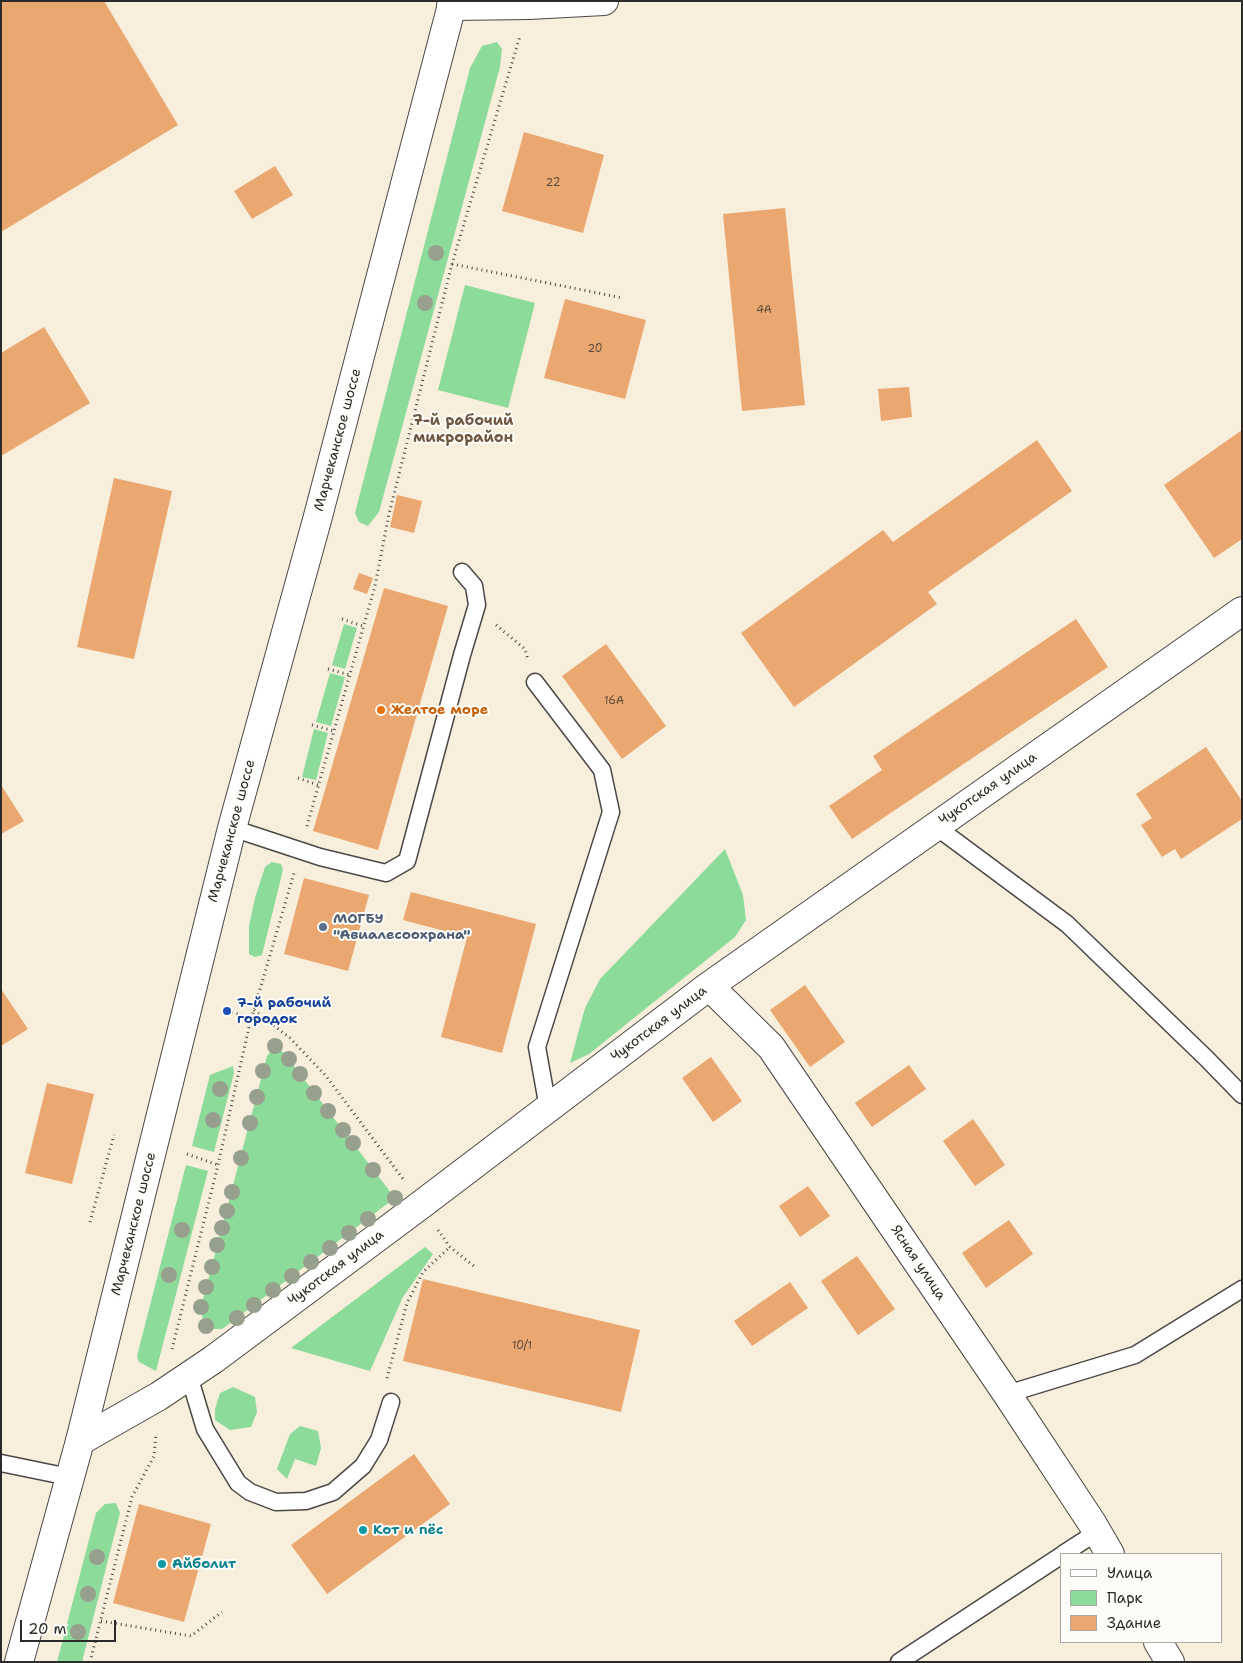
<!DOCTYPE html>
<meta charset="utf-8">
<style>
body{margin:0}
#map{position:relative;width:1243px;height:1663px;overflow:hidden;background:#f7eedc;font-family:"Shantell Sans",sans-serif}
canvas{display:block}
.frame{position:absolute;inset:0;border:2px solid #2b2b2b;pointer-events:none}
.legend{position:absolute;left:1060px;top:1553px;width:162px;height:90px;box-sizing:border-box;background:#fdfcf7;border:1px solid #a9a8a5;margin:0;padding:6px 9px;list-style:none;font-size:15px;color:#2b2b2b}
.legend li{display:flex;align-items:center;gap:10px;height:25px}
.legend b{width:25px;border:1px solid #a9a8a5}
.scale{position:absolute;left:20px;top:1620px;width:96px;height:22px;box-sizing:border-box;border:2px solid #2b2b2b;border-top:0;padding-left:6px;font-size:15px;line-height:18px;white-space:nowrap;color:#2b2b2b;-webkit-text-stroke:4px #fdfcf7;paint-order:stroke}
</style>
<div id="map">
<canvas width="1243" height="1663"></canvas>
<div class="frame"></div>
<ul class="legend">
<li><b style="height:6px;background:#fff"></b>Улица</li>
<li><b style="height:14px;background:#8cdb9a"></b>Парк</li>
<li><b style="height:14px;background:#eaa870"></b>Здание</li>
</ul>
<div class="scale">20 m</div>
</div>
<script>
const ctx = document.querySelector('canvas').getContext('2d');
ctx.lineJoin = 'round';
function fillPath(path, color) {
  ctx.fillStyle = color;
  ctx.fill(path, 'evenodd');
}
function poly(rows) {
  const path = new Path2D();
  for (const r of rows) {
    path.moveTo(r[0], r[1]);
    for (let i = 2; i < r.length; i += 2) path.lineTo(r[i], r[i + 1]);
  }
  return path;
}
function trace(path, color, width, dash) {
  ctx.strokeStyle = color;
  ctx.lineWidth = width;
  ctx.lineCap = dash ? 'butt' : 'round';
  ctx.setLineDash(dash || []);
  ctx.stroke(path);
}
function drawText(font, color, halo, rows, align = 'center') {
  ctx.font = font + ' "Shantell Sans",sans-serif';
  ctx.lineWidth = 4;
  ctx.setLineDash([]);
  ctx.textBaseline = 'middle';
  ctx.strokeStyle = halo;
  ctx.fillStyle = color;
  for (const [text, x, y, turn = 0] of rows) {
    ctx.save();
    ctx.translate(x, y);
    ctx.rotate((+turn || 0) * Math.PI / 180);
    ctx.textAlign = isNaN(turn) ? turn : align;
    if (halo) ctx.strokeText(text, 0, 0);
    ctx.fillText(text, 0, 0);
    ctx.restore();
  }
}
const green = poly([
 [497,42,502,49,500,67,379,512,368,526,359,522,355,513,470,68,482,46],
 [465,285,535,303,508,408,438,390],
 [344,624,357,628,345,669,332,665],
 [330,673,345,677,331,726,316,722],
 [314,729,328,733,316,780,302,777],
 [725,849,743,895,746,920,735,937,589,1054,570,1063,585,1008,600,979],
 [272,862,281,864,283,870,262,955,255,957,249,954,249,926,255,898,265,867],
 [275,1046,284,1053,395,1198,225,1327,222,1329,208,1329,203,1321,201,1307,267,1056],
 [233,1066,234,1073,214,1152,192,1146,210,1075],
 [186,1165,208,1171,156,1371,139,1362,137,1356],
 [425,1247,433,1254,403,1297,370,1371,291,1348],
 [233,1387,255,1397,257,1412,251,1427,230,1430,215,1420,215,1409,220,1393],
 [300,1426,318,1431,321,1448,316,1466,295,1459,287,1479,277,1469,290,1434],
 [116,1503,120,1513,82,1662,57,1662,96,1513,105,1504]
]);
const building = poly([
 [1,1,104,1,178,125,1,232],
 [524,132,604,155,583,233,502,211],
 [275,166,293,195,252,219,234,191],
 [785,208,805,405,742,411,723,214],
 [565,299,646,320,625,399,544,378],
 [44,327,90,403,1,456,1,353],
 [909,387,912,417,881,421,878,389],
 [1242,430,1242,539,1214,558,1164,485],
 [1037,440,1072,491,928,592,937,604,794,707,741,633,883,530,893,542],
 [114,478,172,491,134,659,77,647],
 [397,495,422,501,414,533,390,527],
 [359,573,373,578,367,594,353,589],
 [384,588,448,606,378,850,313,831],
 [1076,619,1108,667,852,839,829,806,882,770,873,756],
 [606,644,666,726,622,759,562,676],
 [1206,747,1242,801,1242,819,1181,859,1175,849,1162,857,1141,825,1152,818,1136,794],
 [1,785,24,821,1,834],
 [304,878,369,895,348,971,284,954],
 [411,892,536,924,502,1053,441,1037,467,937,403,920],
 [805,985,845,1042,810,1067,770,1010],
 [1,989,28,1029,1,1046],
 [711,1057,742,1101,713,1122,682,1078],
 [909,1065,926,1089,872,1127,855,1103],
 [47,1083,94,1094,72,1184,25,1173],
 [973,1119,1005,1165,975,1186,943,1141],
 [808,1186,830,1216,800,1237,779,1206],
 [1009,1220,1033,1254,986,1288,962,1253],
 [857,1256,895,1309,858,1335,821,1281],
 [423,1279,640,1330,621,1412,403,1361],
 [790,1282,808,1308,752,1346,734,1321],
 [414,1454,450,1504,327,1594,291,1545],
 [139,1504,211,1524,184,1622,113,1603]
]);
const path = poly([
 [452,264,623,298],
 [342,619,363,626],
 [496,625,525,649,528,660],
 [328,669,350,675],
 [312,725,334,731],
 [298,778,318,785],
 [307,826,375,586,389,514,452,264,520,36],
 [254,1010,290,1038,326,1076,403,1179],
 [227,1011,251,1018],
 [187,1154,218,1165],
 [90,1222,114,1135],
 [438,1230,450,1247,475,1267],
 [172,1349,218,1165,251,1018,254,1010,294,873],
 [387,1378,407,1303,423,1272,450,1247],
 [101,1621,191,1636,222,1612],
 [90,1662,132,1497,154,1456,156,1433]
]);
const lane = poly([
 [535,682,602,770,611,812,537,1047,548,1108],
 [935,826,1067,924,1206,1058,1242,1095],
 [232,828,320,857,386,873,407,861,462,655,477,605,474,586,462,572],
 [189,1376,205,1429,238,1483,250,1492,276,1502,306,1501,333,1492,363,1466,379,1440,391,1402],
 [1007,1394,1135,1355,1242,1289],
 [1,1463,69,1477],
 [1063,1554,1097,1532],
 [899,1662,1062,1555]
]);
const street = poly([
 [451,6,529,5,604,1],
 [709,986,771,1047,1007,1394,1092,1523,1110,1554],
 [80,1441,159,1396,214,1359,422,1204,709,986,1242,611],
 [1158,1642,1170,1662]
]);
const secondary = poly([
 [19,1662,80,1441,232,828,317,520,453,1]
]);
const trees = [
 [436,253],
 [425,303],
 [275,1046],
 [289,1059],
 [263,1071],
 [300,1074],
 [220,1089],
 [314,1093],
 [257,1097],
 [328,1111],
 [213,1120],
 [250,1123],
 [343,1130],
 [353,1143],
 [241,1158],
 [373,1170],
 [232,1192],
 [395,1198],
 [227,1211],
 [368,1219],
 [222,1228],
 [182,1230],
 [349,1233],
 [217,1245],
 [330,1248],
 [311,1262],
 [212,1267],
 [169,1275],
 [292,1276],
 [206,1287],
 [273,1290],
 [254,1305],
 [201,1307],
 [237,1318],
 [206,1326],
 [97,1557],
 [88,1594],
 [78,1632]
];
const markers = [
 [381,710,5,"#e8710a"],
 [323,927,5,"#5c6f8a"],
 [227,1011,5,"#1a4fb4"],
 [363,1530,5,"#0f9aa8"],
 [162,1564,5,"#0f9aa8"]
];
const numberNames = [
 ["22",553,183],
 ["4А",764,310],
 ["20",595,349],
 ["16А",614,701],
 ["10/1",522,1346]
];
const streetNames = [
 ["Марчеканское шоссе",338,440,-75],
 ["Чукотская улица",988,789,-35],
 ["Марчеканское шоссе",232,831,-75],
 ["Чукотская улица",659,1024,-37],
 ["Марчеканское шоссе",134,1224,-76],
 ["Ясная улица",918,1263,56],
 ["Чукотская улица",336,1268,-37]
];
const foodNames = [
 ["Желтое море",391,710]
];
const serviceNames = [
 ["МОГБУ",333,919],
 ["\"Авиалесоохрана\"",333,935]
];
const transitNames = [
 ["7-й рабочий",237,1003],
 ["городок",237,1019]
];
const cultureNames = [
 ["Кот и пёс",373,1530],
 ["Айболит",172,1564]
];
const neighbourhoodNames = [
 ["7-й рабочий",463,421],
 ["микрорайон",463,438]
];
fillPath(green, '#8cdb9a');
fillPath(building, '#eaa870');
trace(lane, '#4a4846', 19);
trace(street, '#4a4846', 30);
trace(secondary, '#4a4846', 30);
trace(path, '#4a4846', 3, [1, 4]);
trace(lane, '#fff', 16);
trace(street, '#fff', 28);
trace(secondary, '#fff', 28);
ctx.fillStyle = '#97a08d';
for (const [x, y] of trees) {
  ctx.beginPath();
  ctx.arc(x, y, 8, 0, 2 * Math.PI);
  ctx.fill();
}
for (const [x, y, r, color] of markers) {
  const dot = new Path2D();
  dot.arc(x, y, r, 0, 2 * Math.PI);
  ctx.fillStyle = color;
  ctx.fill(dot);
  trace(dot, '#fdfcf7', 2);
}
drawText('11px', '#5b4a3c', null, numberNames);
drawText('14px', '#2b2b2b', '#fdfcf7', streetNames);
drawText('bold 14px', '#c56008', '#fdfcf7', foodNames, 'left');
drawText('bold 14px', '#4e5e75', '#fdfcf7', serviceNames, 'left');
drawText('bold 14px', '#164399', '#fdfcf7', transitNames, 'left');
drawText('bold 14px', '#0d838f', '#fdfcf7', cultureNames, 'left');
drawText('bold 15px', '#6e5743', '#fdfcf7', neighbourhoodNames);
</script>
